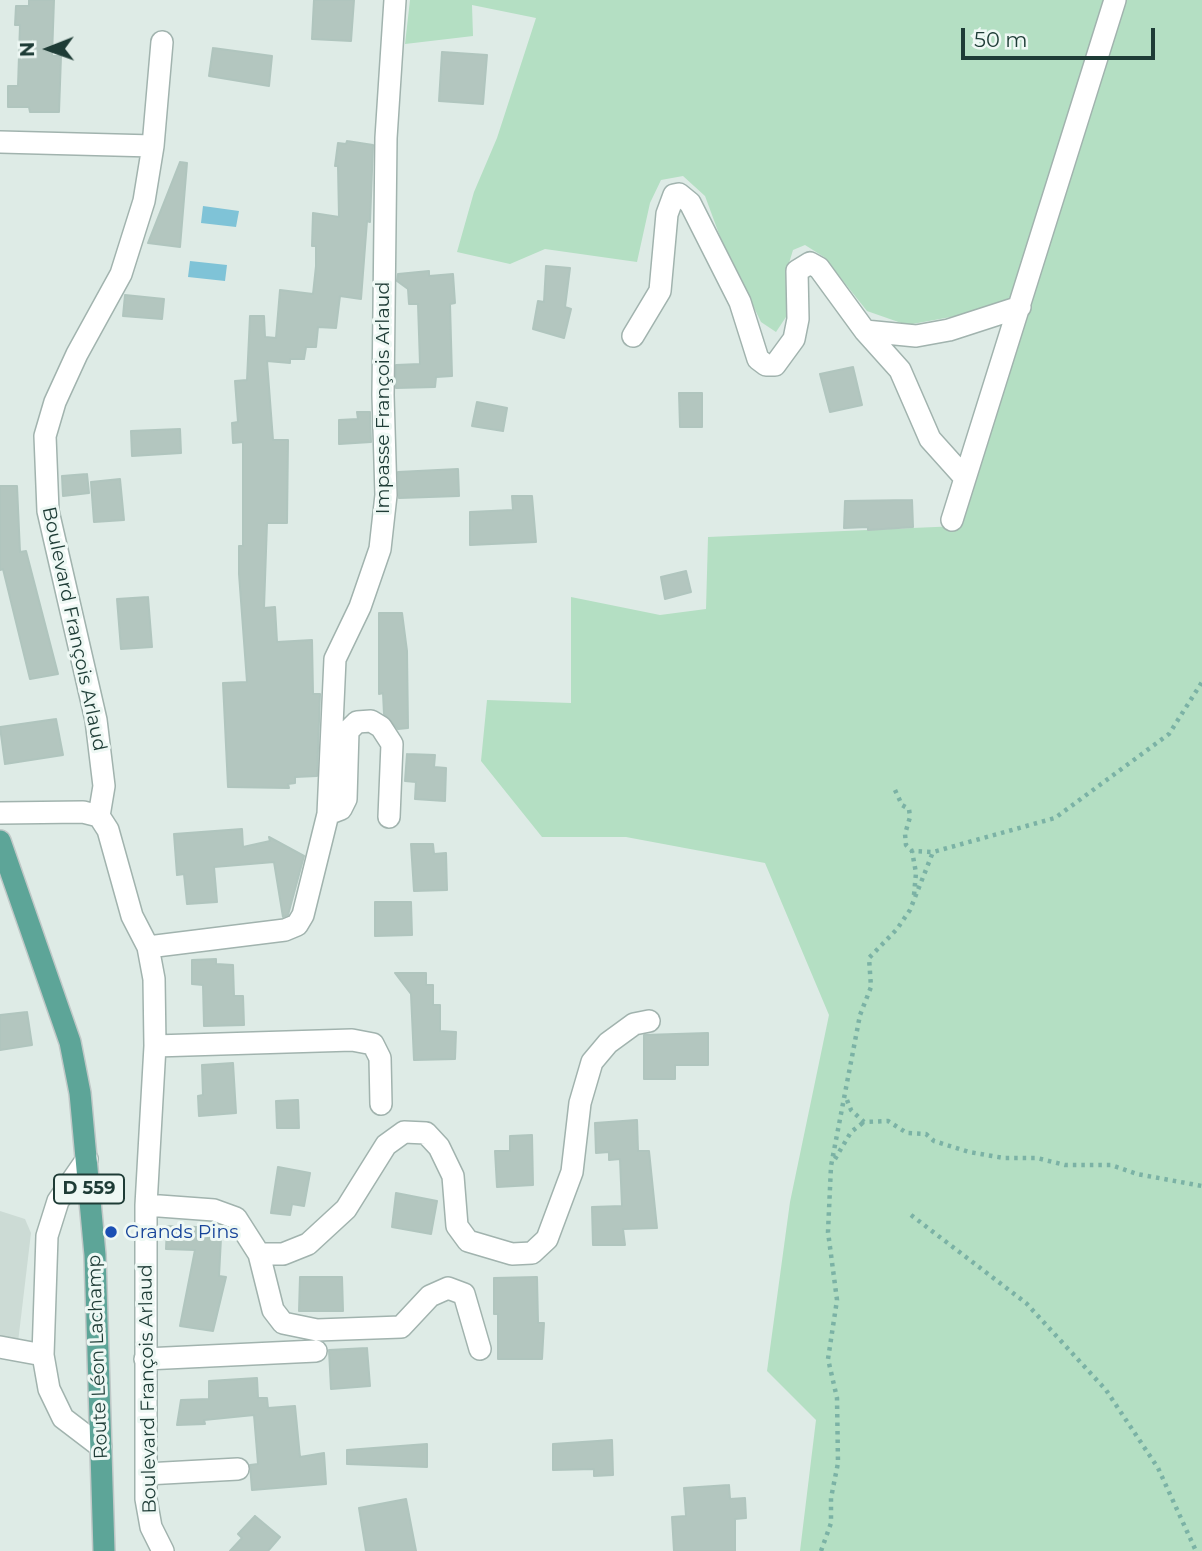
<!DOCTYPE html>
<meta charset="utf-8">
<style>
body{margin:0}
#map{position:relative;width:1202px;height:1551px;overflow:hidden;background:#deebe6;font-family:Montserrat,sans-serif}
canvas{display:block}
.north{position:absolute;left:14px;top:14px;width:70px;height:70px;-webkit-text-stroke:5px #eef8f4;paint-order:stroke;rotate:269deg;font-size:19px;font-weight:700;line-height:28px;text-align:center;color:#1e3c36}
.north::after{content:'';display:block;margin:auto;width:24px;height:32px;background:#1e3c36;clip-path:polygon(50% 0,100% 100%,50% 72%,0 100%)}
.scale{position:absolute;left:961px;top:28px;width:194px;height:32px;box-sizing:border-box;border:4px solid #1e3c36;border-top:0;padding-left:9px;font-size:21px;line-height:24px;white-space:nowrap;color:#1e3c36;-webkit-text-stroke:5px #eef8f4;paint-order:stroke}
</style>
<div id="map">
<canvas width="1202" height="1551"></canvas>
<div class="north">N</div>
<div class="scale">50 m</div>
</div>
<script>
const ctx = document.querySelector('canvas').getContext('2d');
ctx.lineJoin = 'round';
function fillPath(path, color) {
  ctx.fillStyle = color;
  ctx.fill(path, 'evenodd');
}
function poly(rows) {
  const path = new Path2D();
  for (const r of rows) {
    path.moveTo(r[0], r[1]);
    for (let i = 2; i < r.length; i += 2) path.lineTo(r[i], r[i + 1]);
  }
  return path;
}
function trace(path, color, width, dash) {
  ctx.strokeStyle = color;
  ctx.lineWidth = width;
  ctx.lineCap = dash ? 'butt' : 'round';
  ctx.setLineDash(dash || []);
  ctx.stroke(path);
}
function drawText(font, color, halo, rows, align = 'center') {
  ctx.font = font + ' Montserrat,sans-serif';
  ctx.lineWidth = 6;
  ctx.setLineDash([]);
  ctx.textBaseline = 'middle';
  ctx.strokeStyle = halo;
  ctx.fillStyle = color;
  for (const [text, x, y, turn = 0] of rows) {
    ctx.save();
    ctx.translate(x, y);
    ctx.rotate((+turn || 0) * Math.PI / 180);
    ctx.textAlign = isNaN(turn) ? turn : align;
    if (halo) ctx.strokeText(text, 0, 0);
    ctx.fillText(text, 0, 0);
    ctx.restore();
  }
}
const built = poly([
 [0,1211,25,1219,31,1233,16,1359,0,1356]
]);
const green = poly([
 [410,0,1202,0,1202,1551,800,1551,816,1420,767,1371,790,1202,829,1015,765,863,626,837,542,837,481,761,487,700,571,703,571,597,660,615,706,609,708,537,958,526,1027,303,907,325,867,311,824,257,805,245,793,250,786,273,788,314,776,332,761,322,722,242,705,196,683,176,661,180,650,203,637,262,545,249,510,264,457,252,474,192,497,138,536,18,472,5,473,36,405,44]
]);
const water = poly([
 [203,206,239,211,236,227,201,223],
 [190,261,227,265,225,281,188,277]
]);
const building = poly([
 [29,0,54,0,52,56,61,56,59,112,30,112,29,107,8,107,8,86,18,86,20,25,15,25,16,6,29,6,29,0],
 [314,0,354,0,351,41,312,39,314,0],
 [213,48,272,56,269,86,209,76,213,48],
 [442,52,487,55,483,104,439,101,442,52],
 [347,141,373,145,370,222,367,221,361,299,340,296,336,328,318,327,316,347,306,347,304,359,290,359,290,363,267,361,273,440,288,440,287,523,267,523,264,608,275,607,277,642,312,640,313,694,320,694,317,776,295,777,295,783,288,784,289,788,228,787,223,683,247,682,239,574,239,546,243,546,243,442,233,443,232,423,238,422,235,381,247,380,250,316,264,316,265,337,276,338,280,290,313,294,316,266,316,246,312,246,313,213,339,217,338,166,335,166,338,143,346,144,347,141],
 [180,162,187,163,180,247,148,243,180,162],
 [546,266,570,268,565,307,571,309,564,338,533,329,538,301,544,302,546,266],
 [429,271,429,276,453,274,455,303,450,304,452,376,436,377,435,387,396,388,396,365,420,364,418,304,409,304,408,289,397,281,398,274,429,271],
 [125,295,164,299,162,319,123,316,125,295],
 [853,367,862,405,830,412,820,374,853,367],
 [679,393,702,393,702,427,680,427,679,393],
 [477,402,507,408,503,431,472,426,477,402],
 [357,412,370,412,371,442,339,444,339,420,358,419,357,412],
 [180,429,181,453,132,456,131,431,180,429],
 [458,469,459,496,399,498,398,472,458,469],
 [87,474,89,493,63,496,62,476,87,474],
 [120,479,124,520,94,522,91,482,120,479],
 [0,486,17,486,20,552,26,551,58,674,30,679,3,569,0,570,0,486],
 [512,496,532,496,536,542,470,545,470,512,513,510,512,496],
 [912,500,913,527,868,530,868,527,844,528,845,501,912,500],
 [686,571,691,592,665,599,661,577,686,571],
 [148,597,152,647,121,649,117,599,148,597],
 [379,613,402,613,407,651,408,728,398,729,384,714,383,693,379,694,379,613],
 [56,719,63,755,5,764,0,727,56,719],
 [407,754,435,755,434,767,446,768,445,801,415,799,416,782,405,781,407,754],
 [242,829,243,847,270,841,269,837,304,856,288,915,283,917,274,862,214,867,217,902,187,904,184,874,177,875,174,834,242,829],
 [411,844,433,844,434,854,446,853,447,890,414,891,411,844],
 [375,902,411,902,412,935,375,936,375,902],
 [216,959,216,964,233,965,234,996,243,996,244,1025,204,1026,203,985,192,984,192,960,216,959],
 [395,973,426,973,426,985,433,985,433,1005,440,1005,440,1031,456,1032,455,1059,414,1060,411,994,395,973],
 [27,1012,32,1045,0,1050,0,1015,27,1012],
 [708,1033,708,1065,675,1065,675,1079,644,1079,644,1035,708,1033],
 [233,1063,236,1113,199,1116,198,1096,203,1095,202,1065,233,1063],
 [298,1100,299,1128,277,1128,276,1101,298,1100],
 [637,1120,638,1151,649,1151,657,1228,623,1229,625,1245,593,1245,592,1207,622,1206,620,1159,609,1160,609,1152,596,1153,595,1123,637,1120],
 [532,1135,533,1185,497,1187,495,1151,510,1151,510,1136,532,1135],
 [278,1167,310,1173,304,1206,292,1204,290,1215,271,1213,278,1167],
 [396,1193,437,1201,431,1234,392,1227,396,1193],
 [167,1226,197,1227,197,1240,198,1238,221,1238,219,1276,226,1277,213,1331,180,1326,195,1250,166,1249,167,1226],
 [300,1277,342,1277,343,1311,299,1311,300,1277],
 [537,1277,538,1323,544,1323,542,1359,498,1359,498,1314,494,1314,494,1278,537,1277],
 [367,1348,370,1386,331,1389,329,1350,367,1348],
 [257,1378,258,1398,267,1398,268,1408,295,1406,300,1457,324,1453,326,1484,252,1490,250,1465,258,1464,254,1415,204,1420,205,1424,177,1425,181,1400,209,1399,209,1381,257,1378],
 [612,1440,613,1475,594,1476,594,1469,553,1470,553,1444,612,1440],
 [427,1444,427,1467,347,1464,347,1450,427,1444],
 [729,1485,730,1499,745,1498,746,1518,735,1519,735,1551,674,1551,672,1517,686,1516,684,1488,729,1485],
 [406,1499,416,1551,366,1551,359,1508,406,1499],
 [255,1516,280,1537,268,1551,230,1551,242,1538,238,1534,255,1516]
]);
const path = poly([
 [895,790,902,805,909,809,910,817,905,834,906,845,912,851],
 [914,895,916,873,912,851,933,852],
 [847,1100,851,1110,864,1122,888,1121,907,1133,926,1134,934,1141,969,1152,1004,1158,1037,1158,1065,1165,1111,1165,1137,1174,1202,1186],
 [835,1159,851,1132,864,1122],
 [911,1215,1026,1303,1106,1390,1158,1468,1196,1551],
 [821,1551,831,1523,831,1498,838,1463,837,1398,828,1359,837,1300,828,1232,831,1166,860,1015,871,987,869,958,897,929,910,910,933,852,1055,818,1169,734,1202,682]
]);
const minor = poly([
 [0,142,153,146],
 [865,331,916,336,949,330,1020,307],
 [633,336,660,291,667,214,674,195,679,194,690,203,740,302,758,359,766,365,775,365,794,339,798,319,797,271,810,263,819,268,865,331,900,370,930,439,965,478],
 [952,520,1115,0],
 [0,813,83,812,99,816,108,830,132,916,148,947,154,979,155,1046,146,1205,146,1499,151,1527,163,1551],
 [328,814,341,809,346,799,348,731,357,722,371,721,381,727,392,744,389,817],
 [99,816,104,786,96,720,48,511,45,436,55,402,77,354,121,274,144,201,153,146,162,42],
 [148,947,285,930,297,925,303,915,328,814,335,659,360,607,380,549,386,495,383,395,386,138,395,0],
 [155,1046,352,1040,373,1044,380,1058,381,1104],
 [87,1159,58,1201,47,1236,43,1355,49,1389,63,1418,101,1447],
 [146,1205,214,1210,236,1218,259,1254,283,1254,308,1244,346,1209,386,1145,404,1132,426,1133,439,1147,453,1176,457,1226,468,1241,512,1254,532,1253,547,1239,572,1172,580,1103,592,1062,608,1043,634,1024,649,1021],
 [259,1254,273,1310,283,1323,317,1330,401,1327,430,1296,448,1288,464,1294,480,1349],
 [0,1347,43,1355],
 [145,1359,316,1351],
 [146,1474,238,1469]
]);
const major = poly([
 [0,841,70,1042,80,1093,95,1255,104,1551]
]);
const markers = [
 [111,1232,7,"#1a4fb4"]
];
const shields = [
 [89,1189,70]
];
const shieldNames = [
 ["D 559",89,1189]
];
const streetNames = [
 ["Impasse François Arlaud",383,398,-90],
 ["Boulevard François Arlaud",74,629,78],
 ["Route Léon Lachamp",98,1357,-92],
 ["Boulevard François Arlaud",148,1389,-91]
];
const transitNames = [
 ["Grands Pins",125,1232]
];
fillPath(built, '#ccdbd5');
fillPath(green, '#b4dfc3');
fillPath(water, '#7fc3d7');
fillPath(building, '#b3c6bf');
trace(building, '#b0c5be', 2);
trace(minor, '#a1b3ae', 24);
trace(major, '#c0c8c7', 24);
trace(path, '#7bb2a5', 4.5, [3.5, 5]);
trace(minor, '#fff', 21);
trace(major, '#5da598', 21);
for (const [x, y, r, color] of markers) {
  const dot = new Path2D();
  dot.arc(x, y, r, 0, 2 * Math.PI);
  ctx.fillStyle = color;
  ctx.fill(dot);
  trace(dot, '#eef8f4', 2.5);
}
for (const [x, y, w] of shields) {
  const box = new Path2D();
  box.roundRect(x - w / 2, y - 14.5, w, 29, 5);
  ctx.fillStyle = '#eef8f4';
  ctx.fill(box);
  trace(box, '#1e3c36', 2);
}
drawText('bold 18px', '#1e3c36', null, shieldNames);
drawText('19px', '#1e3c36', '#eef8f4', streetNames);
drawText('19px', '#164399', '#eef8f4', transitNames, 'left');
</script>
